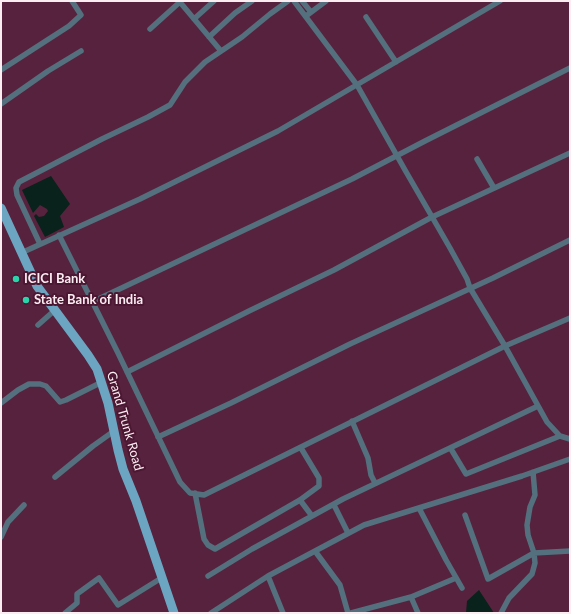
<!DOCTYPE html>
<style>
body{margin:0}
#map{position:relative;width:571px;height:614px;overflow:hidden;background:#57223d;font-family:Lato,sans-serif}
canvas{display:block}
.frame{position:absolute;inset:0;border:2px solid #fbedf2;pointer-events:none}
</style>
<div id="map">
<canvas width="571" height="614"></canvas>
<div class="frame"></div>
</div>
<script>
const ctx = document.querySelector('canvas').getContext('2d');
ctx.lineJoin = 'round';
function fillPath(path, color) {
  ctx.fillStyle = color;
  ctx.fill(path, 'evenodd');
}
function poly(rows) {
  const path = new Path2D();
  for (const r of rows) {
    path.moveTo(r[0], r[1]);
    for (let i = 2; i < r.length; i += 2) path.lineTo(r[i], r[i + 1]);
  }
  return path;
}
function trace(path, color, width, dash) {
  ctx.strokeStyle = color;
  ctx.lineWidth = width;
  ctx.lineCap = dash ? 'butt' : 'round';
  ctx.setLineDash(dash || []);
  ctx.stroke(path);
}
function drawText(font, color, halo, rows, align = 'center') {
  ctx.font = font + ' Lato,sans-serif';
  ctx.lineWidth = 4;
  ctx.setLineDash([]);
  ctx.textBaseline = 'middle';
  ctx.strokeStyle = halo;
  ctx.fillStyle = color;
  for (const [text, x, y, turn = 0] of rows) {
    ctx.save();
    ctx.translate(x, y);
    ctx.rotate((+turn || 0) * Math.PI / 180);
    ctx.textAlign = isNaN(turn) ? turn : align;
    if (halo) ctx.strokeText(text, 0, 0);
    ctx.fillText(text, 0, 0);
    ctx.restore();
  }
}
const water = poly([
 [51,176,70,204,60,216,64,227,45,237,34,216,36,214,39,217,44,216,48,211,47,209,40,205,33,213,22,190],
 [479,590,494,613,466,613,467,601]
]);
const street = poly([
 [179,1,221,51],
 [294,1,357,85,405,170,450,248,467,279,470,288,505,346,547,422,560,436,570,439],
 [302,1,311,12],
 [306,16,326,1],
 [366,17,396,62],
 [194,19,214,1],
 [150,29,181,1],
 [209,37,235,13,252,1],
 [1,70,69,26,81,15,72,1],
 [1,104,48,71,81,51],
 [477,159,494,188],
 [59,235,118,353,180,482,190,493,204,495,505,346,570,318],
 [40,244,17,195,16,188,19,182,102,139,148,117,170,105,185,82,205,62,242,37,270,14,288,1],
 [21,253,140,199,278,131,500,1],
 [92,302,352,179,425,141,570,68],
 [38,325,55,310],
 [127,372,249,311,334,270,432,217,570,153],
 [1,403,18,390,29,384,40,384,46,386,60,402,66,400,102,382],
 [352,421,368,458,371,475,375,483],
 [158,437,231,403,350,344,493,278,570,240],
 [451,449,466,474,560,436],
 [533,472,535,495,530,507,527,525,528,535,534,553,570,551],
 [55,477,93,446,114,431],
 [195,493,204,539,208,545,215,549,300,500,319,486,319,478,301,448],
 [300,500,312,516],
 [334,505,348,533],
 [419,508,446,560,462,588],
 [465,515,488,579,534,553,535,563,532,574,509,598,501,613],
 [1,537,8,522,24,505],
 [315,551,340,585,348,613],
 [208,576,252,549,343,499,538,406],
 [268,576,283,613],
 [411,597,456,578],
 [65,613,77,603,77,594,99,578,118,605,163,577],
 [211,613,268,576,364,525,522,476,570,459],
 [351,613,411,597,418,613]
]);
const primary = poly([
 [1,208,37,286,88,355,97,369,108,403,118,450,123,469,136,501,174,613]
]);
const markers = [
 [16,279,4,"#2bd5ac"],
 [26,300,4,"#2bd5ac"]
];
const poiNames = [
 ["ICICI Bank",24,279],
 ["State Bank of India",34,300]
];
const streetNames = [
 ["Grand Trunk Road",125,421,74]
];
fillPath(water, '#09221b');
trace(street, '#546f7d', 5.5);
trace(primary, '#6ca5c1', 9);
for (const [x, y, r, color] of markers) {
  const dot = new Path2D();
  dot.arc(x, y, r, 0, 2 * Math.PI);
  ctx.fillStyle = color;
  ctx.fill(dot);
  trace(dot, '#4c1732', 1.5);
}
drawText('bold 13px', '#fbedf2', '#4c1732', poiNames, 'left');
drawText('13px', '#fbedf2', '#4c1732', streetNames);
</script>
